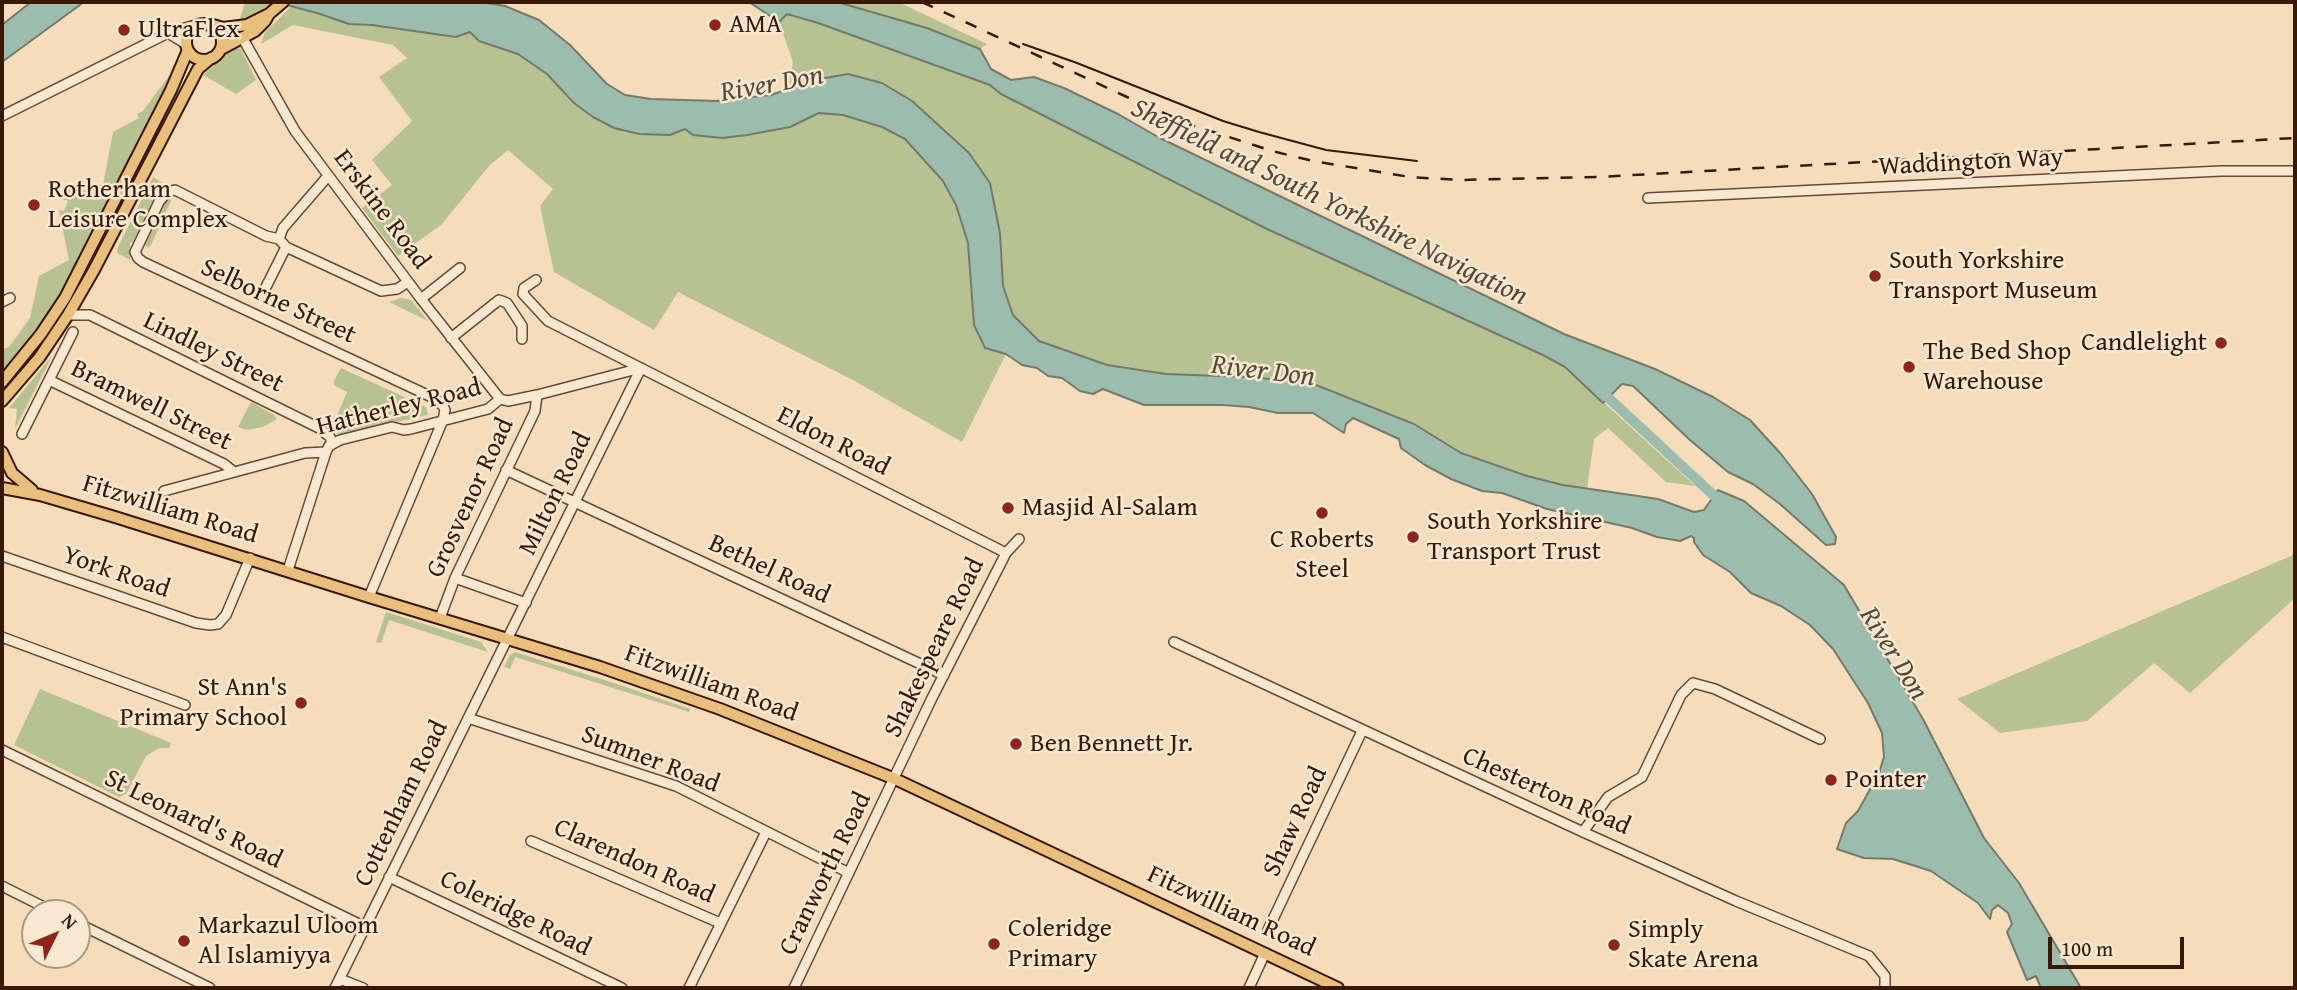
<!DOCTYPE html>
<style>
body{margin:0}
#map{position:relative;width:2297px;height:990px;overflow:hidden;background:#f5dcba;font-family:"Gentium Book Plus",serif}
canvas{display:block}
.frame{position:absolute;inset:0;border:4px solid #3a1807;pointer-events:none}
.north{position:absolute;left:21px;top:899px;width:70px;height:70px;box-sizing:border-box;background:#f8e8d2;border:2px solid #ac9581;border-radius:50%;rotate:47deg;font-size:19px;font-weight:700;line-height:28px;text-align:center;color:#3a1807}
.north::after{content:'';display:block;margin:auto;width:24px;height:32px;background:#8f2418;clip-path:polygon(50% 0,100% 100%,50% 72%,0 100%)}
.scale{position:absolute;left:2048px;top:937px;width:136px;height:32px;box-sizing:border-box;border:4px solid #3a1807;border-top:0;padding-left:9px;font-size:21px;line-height:24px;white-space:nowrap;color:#3a1807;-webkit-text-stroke:5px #f8e8d2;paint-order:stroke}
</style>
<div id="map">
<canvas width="2297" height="990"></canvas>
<div class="frame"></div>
<div class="north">N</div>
<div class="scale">100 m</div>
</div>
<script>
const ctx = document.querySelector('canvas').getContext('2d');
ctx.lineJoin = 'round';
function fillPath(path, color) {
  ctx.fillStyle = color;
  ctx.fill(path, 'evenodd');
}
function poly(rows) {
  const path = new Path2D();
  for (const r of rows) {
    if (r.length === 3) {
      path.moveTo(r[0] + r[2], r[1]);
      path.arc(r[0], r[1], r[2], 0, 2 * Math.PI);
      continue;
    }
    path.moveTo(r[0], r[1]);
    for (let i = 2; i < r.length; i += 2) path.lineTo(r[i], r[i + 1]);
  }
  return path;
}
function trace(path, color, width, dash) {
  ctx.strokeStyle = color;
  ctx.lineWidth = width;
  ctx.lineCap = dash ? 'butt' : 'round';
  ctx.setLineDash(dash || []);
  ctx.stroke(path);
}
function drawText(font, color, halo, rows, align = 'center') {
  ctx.font = font + ' "Gentium Book Plus",serif';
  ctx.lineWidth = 5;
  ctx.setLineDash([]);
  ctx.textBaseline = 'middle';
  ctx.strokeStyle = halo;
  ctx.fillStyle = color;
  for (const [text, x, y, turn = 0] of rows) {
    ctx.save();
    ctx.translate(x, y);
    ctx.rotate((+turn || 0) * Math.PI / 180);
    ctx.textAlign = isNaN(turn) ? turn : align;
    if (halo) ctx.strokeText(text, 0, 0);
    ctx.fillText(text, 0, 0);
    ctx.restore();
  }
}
const green = poly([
 [245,2,273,2,250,20,239,22],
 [837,2,898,2,987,44,980,49,927,28],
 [292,6,349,24,406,29,470,31,479,41,518,54,547,74,574,103,670,135,685,129,693,135,722,138,747,135,790,127,819,113,843,115,882,127,905,139,943,181,956,205,968,243,971,295,985,348,1006,354,962,442,851,379,678,292,654,330,554,272,540,206,553,189,508,150,489,166,442,224,398,256,362,208,392,185,372,160,412,121,379,77,407,58,393,45,293,25,261,44,265,32],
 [787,14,818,23,990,85,1001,94,1267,229,1543,355,1565,367,1695,486,1666,482,1608,428,1594,439,1587,489,1563,485,1527,476,1461,453,1414,424,1166,374,1107,365,1039,341,1013,315,1003,286,1000,233,939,128,912,101,814,80,788,89,793,62,779,22],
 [233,48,241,49,256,80,236,94,203,75],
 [177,65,108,203,52,309,2,373,2,349,9,347,30,318,39,276,69,260,59,210,64,211,68,201,63,199,71,183,91,194,95,184,103,185,113,132,139,118,137,114,143,111],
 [153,177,171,188,172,199,150,247,130,242,130,260,117,253,118,247],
 [401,298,411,300,428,321,389,302],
 [52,356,15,429,17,409,9,408],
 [341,368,426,407,428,415,339,435,333,425,347,392,334,385,334,381],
 [251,402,274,415,277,419,263,427,246,430,238,427],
 [2295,550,2295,598,2190,693,2154,663,2087,721,2000,733,1957,699,2291,556],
 [386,612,481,642,488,652,389,620,381,643,376,642],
 [515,652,617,684,690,709,689,712,515,657,510,669,504,667,510,655],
 [40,689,171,743,169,748,159,748,146,756,126,794,119,797,14,745]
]);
const water = poly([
 [31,2,84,2,2,62,2,25,31,2],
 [275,2,481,2,505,6,539,20,570,45,607,84,625,95,651,99,717,101,771,95,814,80,848,74,882,83,912,101,969,153,990,183,1000,233,1003,286,1013,315,1039,341,1107,365,1166,374,1248,377,1311,383,1414,424,1461,453,1527,476,1563,485,1658,499,1694,512,1704,510,1718,490,1744,501,1844,585,1924,721,1984,838,2019,883,2081,988,2041,988,2036,976,2027,980,2007,932,2012,924,2008,913,1998,905,1992,910,1990,919,1978,903,1931,871,1893,859,1864,858,1837,849,1846,823,1858,811,1879,773,1884,757,1882,733,1868,703,1833,649,1810,625,1781,606,1751,593,1730,572,1703,555,1694,542,1694,538,1691,536,1680,541,1657,537,1632,528,1547,509,1502,493,1482,491,1451,479,1425,465,1401,448,1399,439,1353,418,1346,424,1344,433,1313,413,1278,413,1249,407,1222,405,1144,405,1103,389,1093,394,1080,391,1062,378,1048,376,1037,368,1022,365,1006,354,985,348,974,325,968,243,956,205,943,181,905,139,882,127,843,115,819,113,790,127,747,135,722,138,693,135,685,129,670,135,639,134,614,128,593,117,574,103,547,74,518,54,479,41,470,32,456,37,372,25,349,24,317,13,275,2],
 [749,2,837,2,927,28,980,49,991,69,1011,80,1034,77,1064,88,1118,114,1158,137,1564,334,1655,369,1713,397,1750,420,1781,454,1812,494,1836,537,1835,544,1826,545,1780,504,1753,484,1728,472,1690,440,1633,386,1622,384,1603,403,1565,367,1543,355,1267,229,1001,94,990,85,818,23,787,14,779,22,749,2]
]);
const canal = poly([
 [1600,390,1723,504]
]);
const minor = poly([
 [242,37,295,131,421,299,500,399],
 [186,44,168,33,199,24],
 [2,116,168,33],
 [1648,198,2221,171,2295,171],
 [279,239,283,228,328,176],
 [536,280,524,288,523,294,548,321,1006,553],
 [265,289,286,247],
 [421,299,460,268],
 [2,302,10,298],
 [68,315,90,315,319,428,330,437,332,444],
 [451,338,499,300,507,303,513,312,522,326,522,339],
 [49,380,224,464,234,472],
 [22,434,73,332],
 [506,470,944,675],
 [164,491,305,453,326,452,329,446,340,440,392,427,404,430,411,429,488,409,500,399,508,401,537,395,641,368],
 [2,556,196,623,210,625,218,624,226,615,250,558],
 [288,570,326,452],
 [455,578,526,603],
 [369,597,443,420,445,410,443,406,436,399,143,262,138,258,135,252,159,202,167,192,175,190,266,236,279,239,286,247,381,291,397,289,408,282],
 [440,618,455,578,535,411,537,395],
 [2,637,185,705],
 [1174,642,1583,832,1736,901,1869,956,1885,976,1885,988],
 [468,718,676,786,849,873],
 [2,750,365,927],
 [1583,832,1608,797,1642,777,1681,695,1693,683,1715,689,1820,739],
 [531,841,720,923],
 [389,877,622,988],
 [2,886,56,913],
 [77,923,210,988],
 [1268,930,1362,731],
 [340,979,363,988],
 [335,988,641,368],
 [689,988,766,832],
 [794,988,932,698,1006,553,1019,539],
 [1249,988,1265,953]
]);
const major = poly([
 [204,42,18],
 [213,25,223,28,247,25,269,14,283,2],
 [221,49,255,31,265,21,269,14],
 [2,382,41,334,65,298,171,90,188,50],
 [2,401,39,358,68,315,94,270,198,69,211,58],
 [2,452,12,473,32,490],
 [2,488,40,495,115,517,369,597,600,667,720,709,895,779,1338,988]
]);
const tram = poly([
 [1023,44,1077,63,1223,121,1259,132,1326,150,1417,161]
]);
const rail = poly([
 [922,2,1127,97,1189,124,1272,151,1313,161,1410,177,1459,180,1598,177,2295,138]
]);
const markers = [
 [715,25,7,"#8f2418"],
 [124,30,7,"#8f2418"],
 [34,205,7,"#8f2418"],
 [1875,276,7,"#8f2418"],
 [2221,343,7,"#8f2418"],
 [1909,367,7,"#8f2418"],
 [1008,508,7,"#8f2418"],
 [1322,513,7,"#8f2418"],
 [1413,537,7,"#8f2418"],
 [301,703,7,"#8f2418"],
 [1016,744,7,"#8f2418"],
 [1831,780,7,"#8f2418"],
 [184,941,7,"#8f2418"],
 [994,944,7,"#8f2418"],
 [1614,945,7,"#8f2418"]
];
const poiNames = [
 ["AMA",729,25],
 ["UltraFlex",138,30],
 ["Rotherham",48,190],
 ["Leisure Complex",48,220],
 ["South Yorkshire",1889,261],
 ["Transport Museum",1889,291],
 ["Candlelight",2207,343,"right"],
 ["The Bed Shop",1923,352],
 ["Warehouse",1923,382],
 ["Masjid Al-Salam",1022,508],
 ["South Yorkshire",1427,522],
 ["Transport Trust",1427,552],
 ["C Roberts",1322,540,"center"],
 ["Steel",1322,570,"center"],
 ["St Ann's",287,688,"right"],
 ["Primary School",287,718,"right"],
 ["Ben Bennett Jr.",1030,744],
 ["Pointer",1845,780],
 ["Markazul Uloom",198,926],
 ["Al Islamiyya",198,956],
 ["Coleridge",1008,929],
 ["Primary",1008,959],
 ["Simply",1628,930],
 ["Skate Arena",1628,960]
];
const streetNames = [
 ["Waddington Way",1971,163,-3],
 ["Erskine Road",381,210,53],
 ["Selborne Street",278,302,25],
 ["Lindley Street",213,353,26],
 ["Bramwell Street",151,406,26],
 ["Hatherley Road",399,408,-14],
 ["Eldon Road",833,442,27],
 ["Milton Road",556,494,-64],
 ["Grosvenor Road",471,498,-65],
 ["Fitzwilliam Road",170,510,17],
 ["Bethel Road",769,570,25],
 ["York Road",116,573,19],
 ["Shakespeare Road",935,648,-64],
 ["Fitzwilliam Road",711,684,20],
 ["Sumner Road",650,760,21],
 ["Chesterton Road",1546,792,24],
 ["Cottenham Road",402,804,-64],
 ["St Leonard's Road",193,820,26],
 ["Shaw Road",1296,822,-65],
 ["Clarendon Road",634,862,24],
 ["Cranworth Road",826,874,-64],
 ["Fitzwilliam Road",1231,912,25],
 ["Coleridge Road",515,914,26]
];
const waterNames = [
 ["River Don",772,85,-10],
 ["Sheffield and South Yorkshire Navigation",1329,203,26],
 ["River Don",1263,372,7],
 ["River Don",1893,654,58]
];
fillPath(green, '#b8c192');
fillPath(water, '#9cbcad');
trace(water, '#757a6b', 2);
trace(canal, '#9cbcad', 10);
trace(minor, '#694934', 12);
trace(major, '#3a1807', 14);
trace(minor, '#f8e8d2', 9);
trace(major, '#eabe7d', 10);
trace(tram, '#3a1807', 2);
trace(rail, '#3a1807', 2.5, [12, 12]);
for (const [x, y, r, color] of markers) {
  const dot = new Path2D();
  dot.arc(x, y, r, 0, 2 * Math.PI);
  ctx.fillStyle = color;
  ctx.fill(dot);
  trace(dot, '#f8e8d2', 2.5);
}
drawText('26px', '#3a1807', '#f8e8d2', poiNames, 'left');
drawText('26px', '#3a1807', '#f8e8d2', streetNames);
drawText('italic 28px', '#574939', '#f8e8d2', waterNames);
</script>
